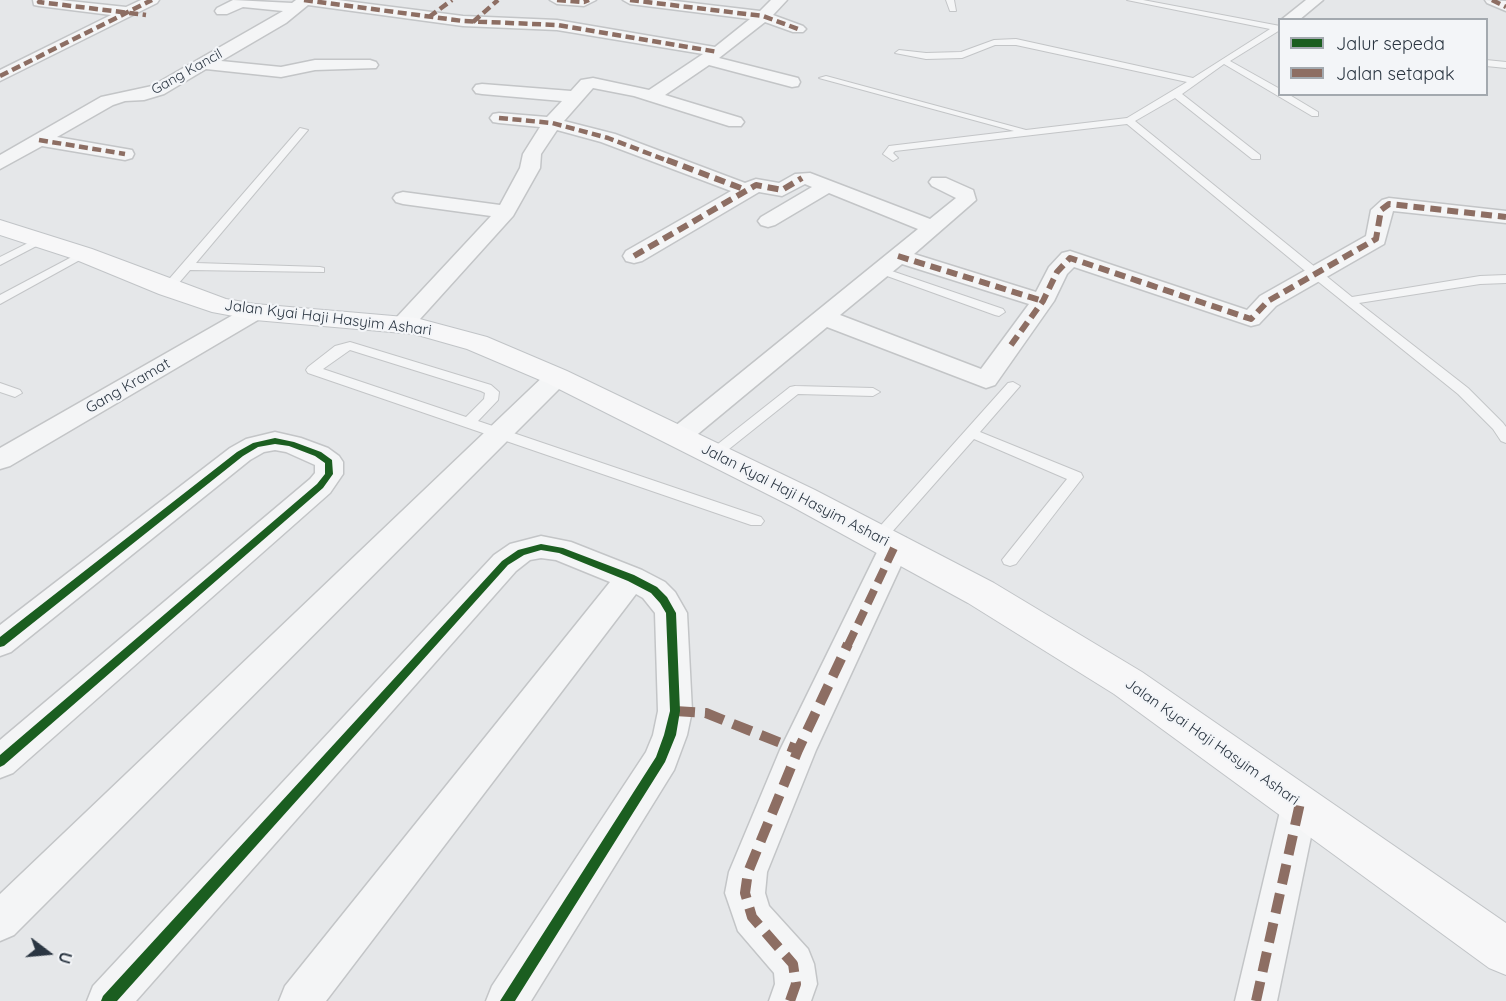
<!DOCTYPE html>
<style>
body{margin:0}
#map{position:relative;width:1506px;height:1001px;overflow:hidden;background:#e5e7e9;font-family:Quicksand,sans-serif}
canvas{display:block}
.legend{position:absolute;left:1278px;top:18px;width:210px;height:78px;box-sizing:border-box;background:#f3f5f8;border:2px solid #a3a9af;margin:0;padding:8px 10px;list-style:none;font-size:18px;color:#2b3642}
.legend li{display:flex;align-items:center;gap:12px;height:30px}
.legend b{width:30px;border:2px solid #a3a9af}
.north{position:absolute;left:18px;top:923px;width:60px;height:60px;-webkit-text-stroke:4px #f3f5f8;paint-order:stroke;rotate:106deg;font-size:16px;font-weight:700;line-height:24px;text-align:center;color:#2b3642}
.north::after{content:'';display:block;margin:auto;width:21px;height:27px;background:#2b3642;clip-path:polygon(50% 0,100% 100%,50% 72%,0 100%)}
</style>
<div id="map">
<canvas width="1506" height="1001"></canvas>
<ul class="legend">
<li><b style="height:8px;background:#1b5e20"></b>Jalur sepeda</li>
<li><b style="height:8px;background:#8d6e63"></b>Jalan setapak</li>
</ul>
<div class="north">U</div>
</div>
<script>
const ctx = document.querySelector('canvas').getContext('2d');
ctx.lineJoin = 'round';
function poly(rows) {
  const path = new Path2D();
  for (const r of rows) {
    path.moveTo(r[0], r[1]);
    for (let i = 2; i < r.length; i += 2) path.lineTo(r[i], r[i + 1]);
  }
  return path;
}
function trace(path, color, width, dash) {
  ctx.strokeStyle = color;
  ctx.lineWidth = width;
  ctx.lineCap = dash ? 'butt' : 'round';
  ctx.setLineDash(dash || []);
  ctx.stroke(path);
}
function fillPath(path, color) {
  ctx.fillStyle = color;
  ctx.fill(path, 'evenodd');
}
function drawText(font, color, halo, rows, align = 'center') {
  ctx.font = font + ' Quicksand,sans-serif';
  ctx.lineWidth = 4.5;
  ctx.setLineDash([]);
  ctx.textBaseline = 'middle';
  ctx.strokeStyle = halo;
  ctx.fillStyle = color;
  for (const [text, x, y, turn = 0] of rows) {
    ctx.save();
    ctx.translate(x, y);
    ctx.rotate((+turn || 0) * Math.PI / 180);
    ctx.textAlign = isNaN(turn) ? turn : align;
    if (halo) ctx.strokeText(text, 0, 0);
    ctx.fillText(text, 0, 0);
    ctx.restore();
  }
}
const service = poly([
 [946,0,954,0,956,11,950,11,946,0],
 [1127,0,1143,0,1280,26,1280,30,1230,61,1280,89,1280,94,1288,94,1318,112,1318,116,1312,116,1224,64,1182,94,1260,155,1260,159,1252,159,1175,98,1135,121,1352,297,1480,276,1506,275,1506,283,1480,284,1359,303,1468,388,1503,423,1506,427,1506,443,1501,441,1493,429,1458,394,1310,275,1127,124,895,151,893,153,898,158,893,161,883,154,889,146,1014,131,819,78,826,76,1026,130,1127,118,1187,82,1016,45,995,45,962,58,926,59,895,53,899,50,926,53,961,52,994,40,1016,39,1193,78,1270,29,1127,0],
 [1486,60,1506,62,1506,68,1486,66,1486,60],
 [300,128,308,130,196,263,320,267,324,268,324,272,190,270,172,291,164,291,164,285,300,128],
 [42,236,48,239,46,241,0,265,0,257,42,236],
 [83,251,87,252,87,256,0,304,0,295,83,251],
 [880,267,1003,309,1005,312,999,316,995,315,876,272,876,268,880,267],
 [350,342,491,385,499,392,498,400,478,421,761,517,764,521,761,525,751,525,308,373,306,370,308,367,335,346,350,342],
 [350,350,481,391,485,393,484,399,466,417,323,369,350,350],
 [1013,382,1020,386,980,432,1081,473,1083,477,1016,564,1010,566,1004,564,1002,560,1067,479,974,439,884,541,874,541,871,537,874,533,1008,383,1013,382],
 [0,383,20,390,22,393,15,397,0,392,0,383],
 [795,386,873,388,880,392,873,396,798,394,719,457,709,457,707,454,709,451,790,387,795,386]
]);
const minor = poly([
 [33,0,60,0,126,7,141,0,159,0,157,3,0,81,0,70,111,15,39,6,34,5,33,0],
 [233,0,292,3,296,0,338,0,463,16,557,20,715,47,750,19,630,4,623,0,667,0,760,11,771,0,787,0,773,15,803,26,806,29,803,32,793,32,765,22,719,58,798,78,800,82,798,86,792,87,709,65,665,95,741,118,744,122,741,126,729,126,634,96,593,88,564,121,615,134,745,183,756,179,779,183,795,174,810,173,930,219,956,198,932,186,929,182,932,178,946,178,973,190,976,200,914,254,1036,292,1049,267,1062,253,1070,251,1247,310,1260,296,1366,236,1371,210,1382,200,1389,198,1506,211,1506,223,1393,211,1384,244,1276,306,1259,324,1251,326,1074,267,1067,274,1054,301,995,385,986,388,827,327,687,443,678,446,669,443,665,437,669,431,918,229,829,193,775,225,768,227,761,225,758,221,761,217,812,187,805,184,782,196,759,192,642,261,634,263,626,261,623,256,626,251,731,191,601,142,557,130,541,154,540,168,513,216,411,329,403,331,395,329,391,324,395,319,491,216,403,204,396,202,393,198,396,194,403,192,500,205,520,168,523,154,540,127,499,123,493,122,490,118,493,114,499,113,547,117,562,101,482,94,476,93,473,89,476,85,482,84,571,91,581,80,593,78,649,90,703,54,557,30,463,26,308,5,286,23,221,61,281,67,315,60,370,60,376,62,378,65,376,68,315,70,281,77,206,69,164,94,144,100,125,101,113,105,57,137,132,150,134,154,132,158,125,160,42,146,0,169,0,155,101,97,152,86,283,11,243,7,227,14,217,14,215,11,217,8,233,0],
 [902,264,1029,304,981,369,840,315,902,264],
 [550,0,596,0,584,6,557,4,550,0],
 [1306,0,1323,0,1299,20,1281,20,1306,0],
 [1485,0,1506,1,1506,11,1487,3,1485,0],
 [255,305,263,307,267,312,263,317,10,466,0,469,0,448,247,307,255,305],
 [557,369,566,372,570,377,566,382,14,935,0,941,0,894,548,372,557,369],
 [275,432,301,438,328,448,339,456,343,462,343,474,330,493,13,773,0,778,0,740,310,479,315,473,315,465,286,452,275,450,264,452,250,460,11,652,0,656,0,625,230,448,246,439,275,432],
 [895,535,906,538,910,546,816,750,767,872,765,893,769,906,808,949,814,964,817,984,811,1001,769,1001,775,984,774,973,738,931,725,893,729,872,780,750,880,546,884,538,895,535],
 [541,536,571,542,642,570,665,582,675,592,687,613,692,711,687,735,674,770,531,1001,486,1001,492,986,646,752,653,735,658,711,655,613,643,598,636,594,326,1001,279,1001,285,986,610,582,556,560,541,558,530,560,516,571,136,1001,87,1001,93,986,494,555,510,544,541,536],
 [1300,786,1313,791,1318,803,1277,1001,1235,1001,1282,803,1287,791,1300,786]
]);
const primary = poly([
 [0,220,92,249,226,299,255,304,416,318,487,337,567,371,815,490,994,583,1142,672,1506,923,1506,975,1489,968,1114,694,968,603,791,506,547,383,467,349,414,334,255,320,212,312,159,294,74,259,0,235,0,220]
]);
const quietFar3 = poly([
 [42,0,39,2,146,15],
 [304,0,463,21,557,25,718,52],
 [557,0,584,2,589,0],
 [630,0,763,16,798,29],
 [1492,0,1506,7],
 [429,17,452,0],
 [473,22,498,0],
 [0,76,152,0],
 [499,118,552,123,608,138,671,162],
 [39,140,125,154]
]);
const quietFar2 = poly([
 [667,160,746,190],
 [634,256,756,185,782,190,802,178],
 [898,256,1043,301],
 [1011,345,1043,301,1057,272,1070,258,1251,319,1268,301,1376,239,1381,210,1389,204,1506,217]
]);
const quietFar1 = poly([
 [848,645,895,546]
]);
const quiet = poly([
 [675,711,706,713,798,750],
 [790,1001,796,984,793,964,752,917,745,893,748,872,798,750,848,644],
 [1256,1001,1300,803]
]);
const cycleway = poly([
 [275,438,294,442,321,452,332,460,333,474,323,488,4,765,0,767,0,755,317,484,325,474,325,463,315,456,289,446,275,444,258,447,243,456,4,646,0,647,0,637,237,452,253,443,275,438],
 [541,544,563,548,634,575,657,587,667,597,676,613,680,711,676,735,665,762,515,1001,500,1001,656,757,664,735,670,711,666,613,660,603,651,593,628,581,559,553,541,550,524,555,508,565,117,1001,101,1001,103,996,502,561,518,550,541,544]
]);
const farStreetnames = [
 ["Gang Kancil",187,72,-29]
];
const streetNames = [
 ["Jalan Kyai Haji Hasyim Ashari",328,318,7],
 ["Gang Kramat",128,386,-30],
 ["Jalan Kyai Haji Hasyim Ashari",795,495,27],
 ["Jalan Kyai Haji Hasyim Ashari",1212,742,35]
];
trace(service, '#c3c5c7', 2);
trace(minor, '#c3c5c7', 3);
trace(primary, '#c1c4c7', 2);
fillPath(service, '#f4f5f6');
fillPath(minor, '#f4f5f6');
fillPath(primary, '#f7f7f8');
trace(quietFar3, '#8d6e63', 4.5, [9, 4.5]);
trace(quietFar2, '#8d6e63', 6, [11, 6]);
trace(quietFar1, '#8d6e63', 8, [15, 8]);
trace(quiet, '#8d6e63', 10, [20, 10]);
fillPath(cycleway, '#1b5e20');
drawText('14px', '#2b3642', '#f3f5f8', farStreetnames);
drawText('15px', '#2b3642', '#f3f5f8', streetNames);
</script>
